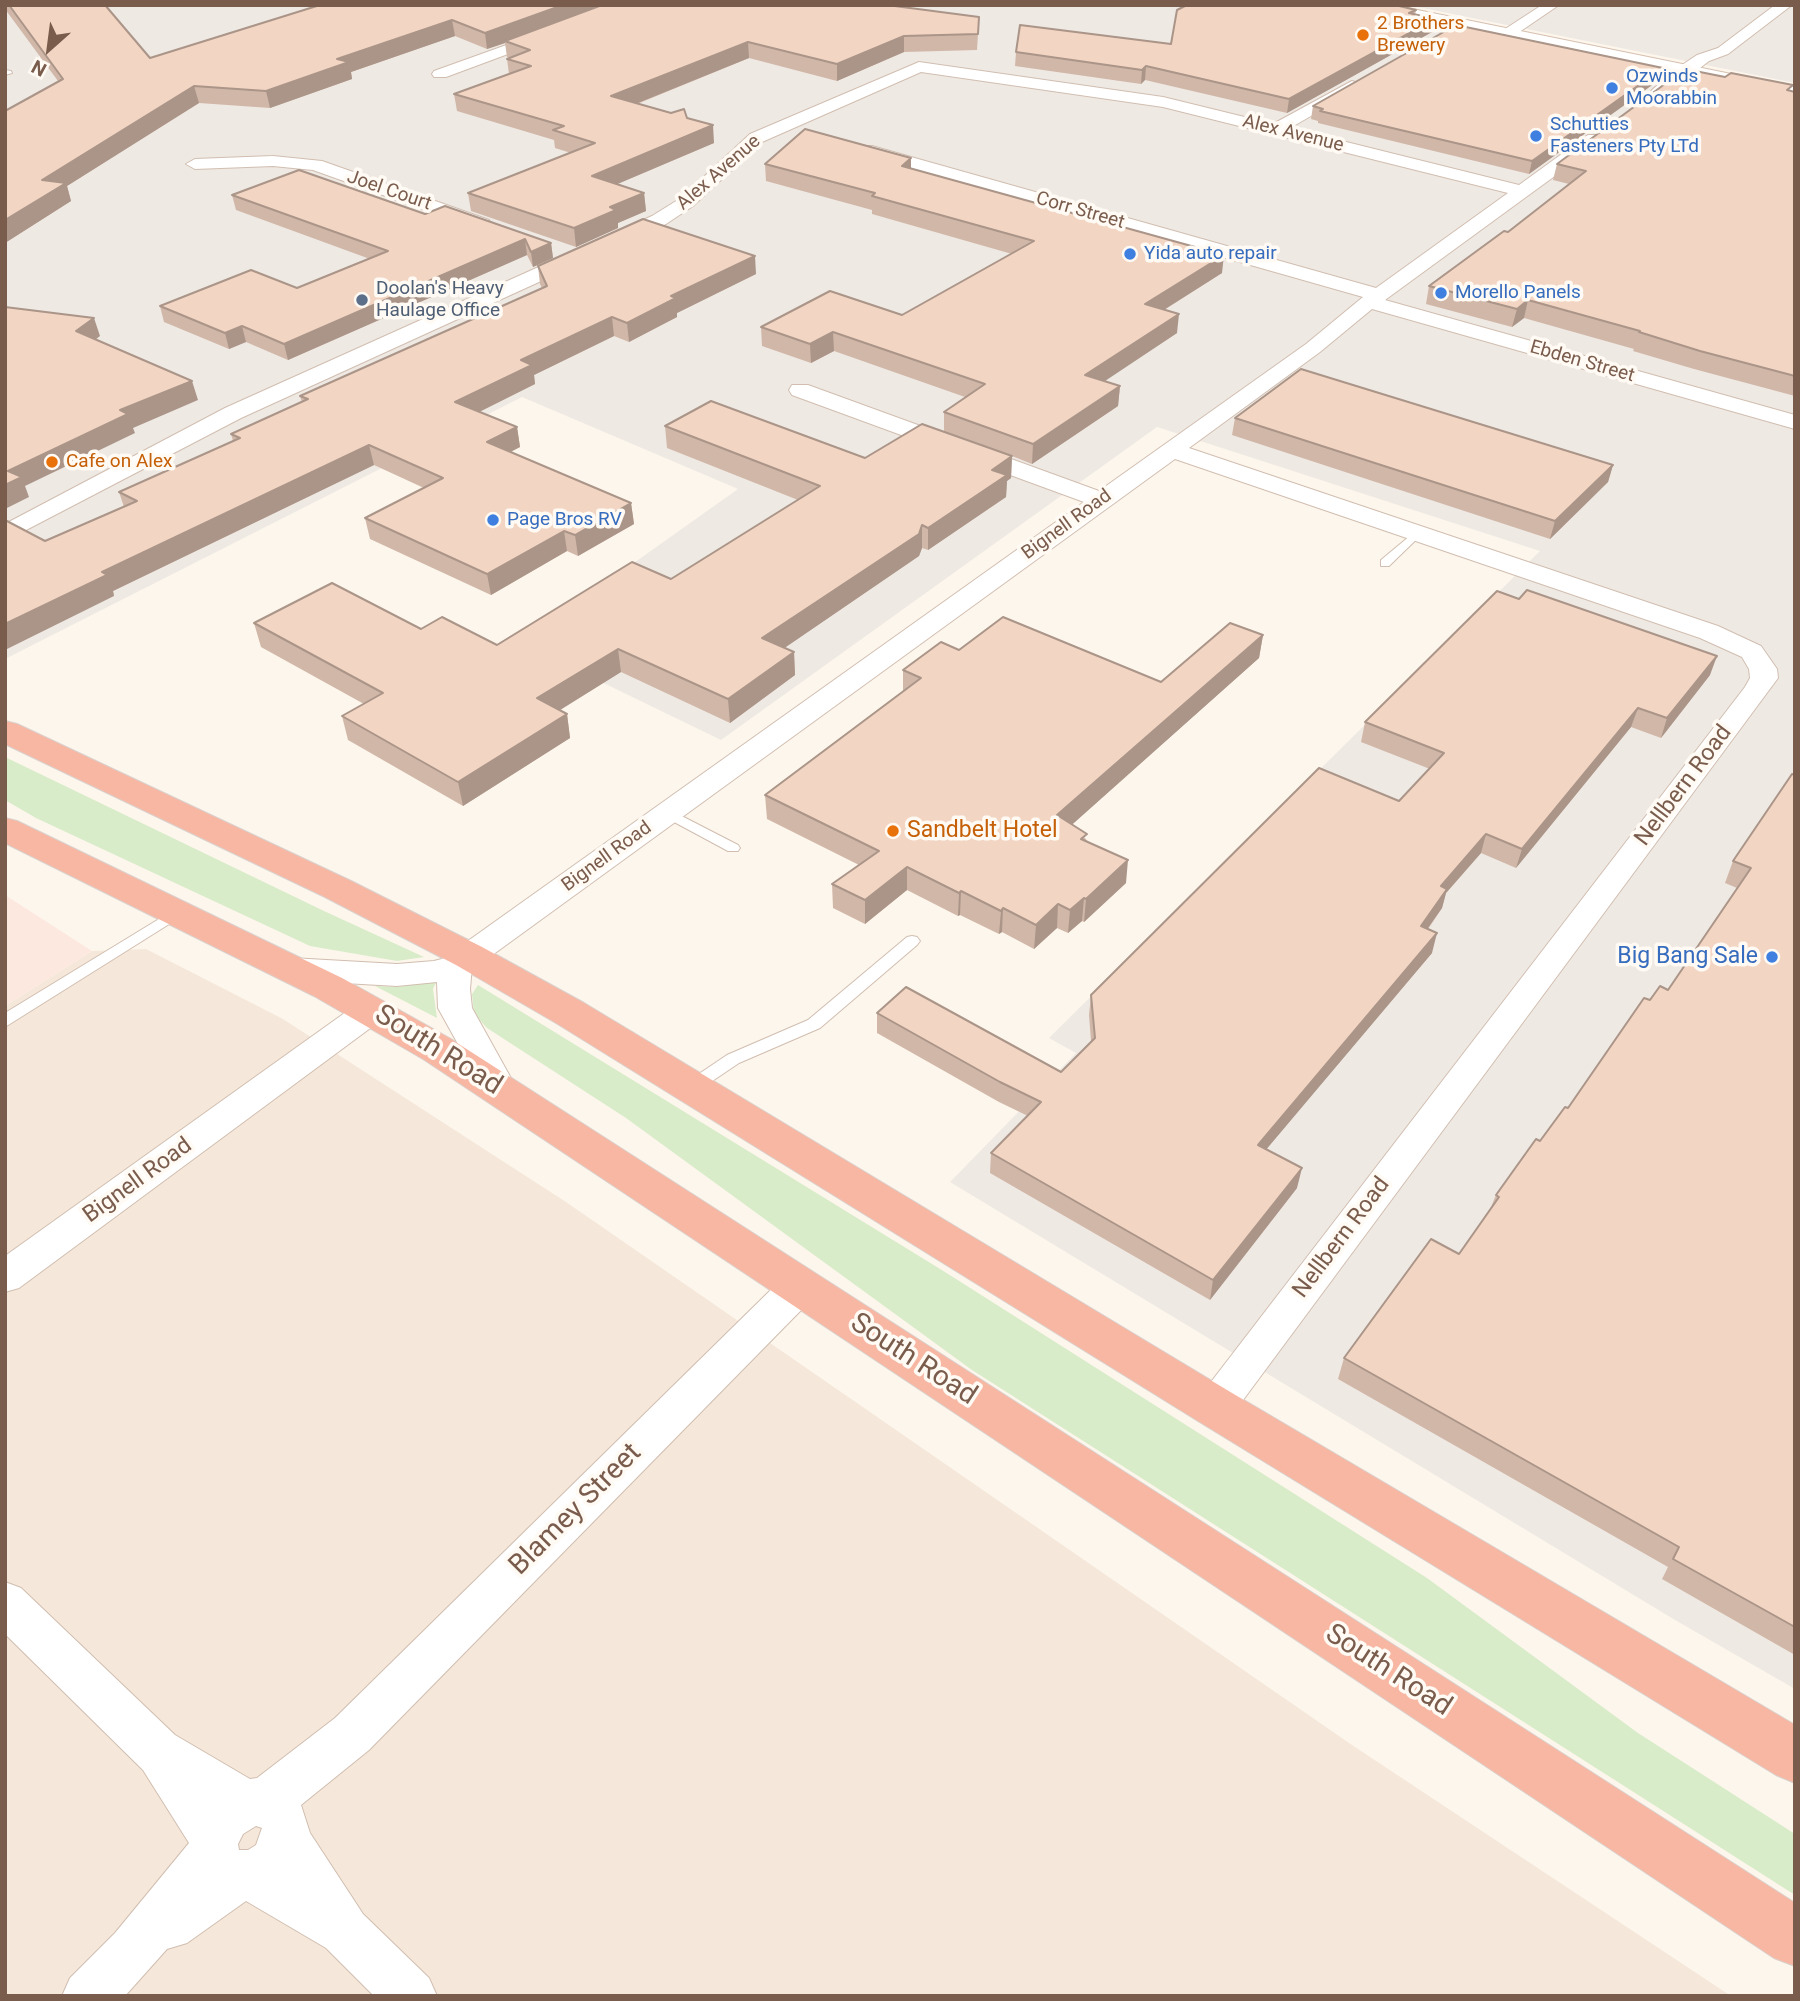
<!DOCTYPE html>
<style>
body{margin:0}
#map{position:relative;width:1800px;height:2001px;overflow:hidden;background:#fdf6ec;font-family:Roboto,sans-serif}
canvas{display:block}
.frame{position:absolute;inset:0;border:7px solid #7a5c4d;pointer-events:none}
.north{position:absolute;left:14px;top:14px;width:70px;height:70px;-webkit-text-stroke:5px #fffaf3;paint-order:stroke;rotate:208deg;font-size:19px;font-weight:700;line-height:28px;text-align:center;color:#7a5c4d}
.north::after{content:'';display:block;margin:auto;width:24px;height:32px;background:#7a5c4d;clip-path:polygon(50% 0,100% 100%,50% 72%,0 100%)}
</style>
<div id="map">
<canvas width="1800" height="2001"></canvas>
<div class="frame"></div>
<div class="north">N</div>
</div>
<script>
const ctx = document.querySelector('canvas').getContext('2d');
ctx.lineJoin = 'round';
function fillPath(path, color) {
  ctx.fillStyle = color;
  ctx.fill(path, 'evenodd');
}
function poly(rows) {
  const path = new Path2D();
  for (const r of rows) {
    path.moveTo(r[0], r[1]);
    for (let i = 2; i < r.length; i += 2) path.lineTo(r[i], r[i + 1]);
  }
  return path;
}
function trace(path, color, width, dash) {
  ctx.strokeStyle = color;
  ctx.lineWidth = width;
  ctx.lineCap = dash ? 'butt' : 'round';
  ctx.setLineDash(dash || []);
  ctx.stroke(path);
}
function drawText(font, color, halo, rows, align = 'center') {
  ctx.font = font + ' Roboto,sans-serif';
  ctx.lineWidth = 7;
  ctx.setLineDash([]);
  ctx.textBaseline = 'middle';
  ctx.strokeStyle = halo;
  ctx.fillStyle = color;
  for (const [text, x, y, turn = 0] of rows) {
    ctx.save();
    ctx.translate(x, y);
    ctx.rotate((+turn || 0) * Math.PI / 180);
    ctx.textAlign = isNaN(turn) ? turn : align;
    if (halo) ctx.strokeText(text, 0, 0);
    ctx.fillText(text, 0, 0);
    ctx.restore();
  }
}
const residential = poly([
 [146,949,283,1019,566,1202,1352,1745,1731,1996,5,1996,5,1006,92,951]
]);
const commercial = poly([
 [5,895,92,951,5,1006]
]);
const industrial = poly([
 [5,5,1325,5,1795,102,1795,1689,1675,1620,950,1182,1076,1053,1049,1038,1540,551,1157,427,721,740,521,643,738,489,522,397,5,659],
 [1408,5,1795,5,1795,83,1487,21]
]);
const green = poly([
 [5,757,324,911,424,957,397,961,310,946,36,818,5,800],
 [437,980,433,989,437,1018,375,986,398,987],
 [478,985,945,1272,1427,1578,1638,1733,1795,1834,1795,1895,972,1370,626,1118,487,1028,474,1014,472,994]
]);
const lane = poly([
 [5,70,11,71,12,73,5,75,5,70],
 [1417,530,1421,531,1421,535,1389,566,1381,566,1381,560,1417,530],
 [668,809,738,845,740,848,738,851,728,851,663,816,661,813,668,809],
 [177,908,182,910,184,913,182,916,5,1027,5,1013,177,908],
 [912,936,917,937,920,941,917,945,820,1028,739,1063,699,1090,687,1090,685,1086,687,1082,727,1055,808,1020,907,937,912,936]
]);
const street = poly([
 [618,5,640,5,446,77,434,77,432,74,434,71,618,5],
 [1542,5,1559,5,1512,37,1502,37,1499,34,1502,31,1542,5],
 [1775,5,1792,5,1728,54,1709,61,1664,96,1652,96,1650,93,1652,90,1679,67,1697,55,1718,48,1775,5],
 [919,62,1163,97,1273,124,1352,81,1358,83,1360,86,1358,89,1290,128,1519,185,1588,135,1600,135,1603,139,1600,143,1385,300,1795,415,1795,429,1372,309,1320,352,1189,448,1718,626,1761,646,1777,669,1778,678,1229,1419,1215,1424,1201,1419,1195,1407,1201,1395,1745,687,1750,678,1749,669,1742,657,1700,638,1175,459,480,964,472,966,470,989,472,1008,517,1089,512,1098,500,1102,488,1098,438,1008,437,982,397,986,291,980,279,977,275,969,279,961,291,958,397,964,434,961,453,956,458,948,1084,502,792,395,789,390,792,385,808,385,1099,491,1306,344,1363,297,860,154,857,150,860,146,872,146,1376,288,1508,193,1163,107,921,72,762,142,693,206,666,224,241,418,5,541,5,524,225,408,652,216,681,198,750,134,919,62],
 [273,156,322,161,489,220,491,224,482,230,475,228,313,170,273,166,195,169,186,164,195,159,273,156],
 [372,998,384,1002,389,1010,384,1018,19,1288,5,1292,5,1256,360,1002,372,998],
 [800,1270,814,1275,819,1286,814,1297,369,1750,301,1805,310,1833,363,1914,429,1978,437,1996,374,1996,326,1948,246,1901,187,1943,167,1949,125,1996,62,1996,70,1978,115,1933,189,1843,143,1770,5,1634,5,1582,21,1588,175,1735,250,1779,257,1778,335,1718,786,1275,800,1270],
 [256,1826,262,1828,256,1845,248,1850,239,1850,238,1844,243,1834,256,1826]
]);
const secondary = poly([
 [1359,5,1393,5,1795,87,1795,99,1367,10,1359,5]
]);
const highway = poly([
 [5,721,17,724,351,881,482,947,584,1003,1232,1393,1795,1725,1795,1783,1776,1775,1198,1421,556,1023,456,965,325,897,5,744,5,721],
 [5,818,17,821,342,978,451,1039,1795,1903,1795,1966,1774,1958,423,1059,314,996,5,843,5,818]
]);
const wall = poly([
 [5,5,105,5,150,58,320,5,979,17,977,50,904,52,837,81,749,58,637,104,687,118,714,143,617,184,644,193,646,211,618,223,618,228,576,247,471,211,468,193,571,153,555,148,554,140,457,111,454,94,509,74,507,59,510,58,507,57,505,43,487,49,455,36,351,72,352,79,270,108,199,103,67,186,71,201,5,243,5,111,58,81,5,9],
 [1416,10,1415,15,1432,32,1287,113,1145,80,1141,84,1015,66,1016,52,1171,44],
 [1663,68,1659,80,1529,174,1318,123,1318,121,1311,119,1313,106],
 [1791,91,1795,92,1795,396,1694,369,1633,351,1634,349,1524,318,1512,327,1426,304,1429,286,1508,232,1569,184,1553,180,1557,164],
 [765,164,911,169,1222,273,1164,310,1177,333,1104,381,1120,386,1118,406,1032,464,1012,456,1011,478,1007,481,1006,497,928,550,922,548,919,556,784,648,794,652,795,675,730,723,621,672,559,710,567,714,570,738,463,806,348,740,342,716,364,704,261,647,254,623,421,629,497,645,671,579,798,500,667,448,665,426,865,458,944,432,944,412,965,397,834,351,811,363,762,346,761,327,902,315,1012,254,872,214,872,210,766,181],
 [232,195,425,214,551,243,553,258,533,267,527,255,288,360,246,342,229,349,164,322,160,306,297,288,370,259,236,210],
 [538,266,756,274,677,313,677,317,629,342,614,336,534,375,535,384,479,412,517,427,520,447,510,452,631,503,634,524,578,556,567,551,491,595,370,539,365,518,424,488,374,465,113,591,114,596,45,541,124,507,119,492,233,441,231,434,302,402,300,396,542,288,540,284],
 [1235,418,1613,465,1608,482,1550,539,1232,435],
 [1263,635,1259,658,1072,824,1126,883,1084,922,1082,921,1068,933,1057,928,1034,949,1002,932,999,934,960,915,958,916,907,890,865,924,833,908,832,884,859,865,767,819,765,795,903,691,903,670,959,650,1161,682],
 [1710,675,1661,738,1631,727,1516,868,1481,853,1446,893,1442,908,1428,929,1432,953,1266,1149,1297,1188,1210,1300,990,1173,991,1153,1028,1116,999,1102,877,1033,877,1013,1061,1072,1091,1041,1089,1015,1091,995,1399,801,1430,769,1361,742,1365,722],
 [1795,775,1795,1655,1662,1579,1668,1567,1338,1379,1344,1358,1459,1254,1491,1207,1496,1195,1568,1108,1650,1000,1668,990,1737,888,1725,883,1733,861]
]);
const shadedWall = poly([
 [563,5,610,5,505,41,505,43,487,49,485,33],
 [1435,19,1432,32,1287,113,1289,99],
 [452,20,455,36,351,72,352,79,270,108,266,91,337,59],
 [904,36,904,52,837,81,837,64],
 [748,42,749,58,613,113,611,96],
 [1146,66,1145,80,1141,84,1142,70],
 [1663,68,1659,80,1529,174,1532,161],
 [194,86,199,103,67,186,71,201,5,243,5,220,42,180],
 [713,125,714,143,594,194,592,176],
 [911,158,911,175,902,166],
 [644,193,646,211,618,223,618,228,576,247,574,228,610,207],
 [525,239,527,255,288,360,284,344],
 [551,243,553,258,533,267,531,252],
 [1224,255,1222,273,1143,323,1145,304],
 [755,256,756,274,677,313,677,317,629,342,627,323,671,296],
 [1528,300,1524,318,1512,327,1517,309],
 [1179,314,1177,333,1084,395,1085,375],
 [612,317,614,336,534,375,535,384,459,422,455,402,521,360],
 [94,318,100,336,82,350,76,331],
 [242,326,246,342,229,349,225,333],
 [833,332,834,351,811,363,810,344],
 [192,381,198,400,133,428,135,433,25,486,29,497,5,509,5,485,8,471,120,410],
 [1120,386,1118,406,1032,464,1033,444],
 [517,427,520,447,491,462,487,442],
 [369,445,374,465,113,591,114,596,5,650,5,624,102,572],
 [1012,456,1011,478,1007,481,1006,497,928,550,928,528,992,470],
 [1613,465,1608,482,1550,539,1555,521],
 [631,503,634,524,578,556,575,535],
 [922,525,922,548,919,556,764,662,762,638],
 [564,531,567,551,491,595,487,574],
 [1263,635,1259,658,1056,839,1057,815],
 [618,649,621,672,541,722,537,698],
 [794,652,795,675,730,723,728,699],
 [1717,656,1710,675,1661,738,1667,718],
 [1638,708,1631,727,1516,868,1522,849],
 [567,714,570,738,463,806,458,782],
 [1486,834,1481,853,1446,893,1442,908,1416,945,1421,926,1441,886],
 [1128,860,1126,883,1084,922,1086,899],
 [907,867,907,890,865,924,865,900],
 [961,891,960,915,958,916,959,893],
 [1084,898,1082,921,1068,933,1070,910],
 [1058,904,1057,928,1034,949,1036,925],
 [1003,908,1002,932,999,934,1001,911],
 [1437,933,1432,953,1254,1164,1258,1145],
 [1302,1168,1297,1188,1210,1300,1213,1280]
]);
const building = poly([
 [9,5,105,5,150,58,320,5,563,5,485,33,452,20,337,59,349,62,266,91,194,86,42,180,66,183,5,220,5,111,63,79,9,5],
 [602,5,887,5,979,17,978,34,904,36,837,64,748,42,611,96,671,113,684,109,687,118,713,125,592,176,644,193,610,207,616,210,574,228,468,193,595,143,553,130,564,126,454,94,531,66,507,59,530,50,505,41,602,5],
 [1187,5,1395,5,1416,10,1409,13,1435,19,1289,99,1146,66,1142,70,1016,52,1020,25,1171,44,1177,10,1187,5],
 [1456,25,1663,68,1532,161,1320,111,1323,109,1313,106,1456,25],
 [1685,69,1725,77,1731,73,1793,85,1787,90,1795,92,1795,376,1700,351,1639,332,1640,331,1528,300,1517,309,1429,286,1504,231,1508,232,1586,171,1557,164,1685,69],
 [805,129,911,158,902,166,1224,255,1145,304,1179,314,1085,375,1120,386,1033,444,944,412,985,384,833,332,810,344,761,327,830,291,902,315,1034,241,872,196,875,193,765,164,805,129],
 [299,170,425,214,445,206,551,243,531,252,525,239,284,344,242,326,225,333,160,306,251,270,297,288,388,251,232,195,299,170],
 [643,219,755,256,671,296,676,298,627,323,612,317,521,360,532,365,455,402,517,427,487,442,631,503,575,535,564,531,487,574,365,518,443,478,369,445,102,572,107,575,5,624,5,520,45,541,137,501,119,492,240,438,231,434,308,399,300,396,547,286,538,266,643,219],
 [5,307,94,318,76,331,192,381,120,410,128,414,8,471,22,477,5,485,5,307],
 [1301,369,1613,465,1555,521,1235,418,1301,369],
 [711,401,865,458,922,424,1012,456,992,470,1007,475,928,528,922,525,919,534,762,638,794,652,728,699,618,649,537,698,567,714,458,782,342,716,383,693,254,623,332,583,421,629,442,617,497,645,632,562,671,579,820,486,665,426,711,401],
 [1527,590,1717,656,1667,718,1638,708,1522,849,1486,834,1441,886,1447,889,1421,926,1437,933,1258,1145,1302,1168,1213,1280,991,1153,1041,1102,1000,1082,877,1013,906,987,1061,1072,1095,1038,1091,995,1319,768,1399,801,1444,753,1365,722,1497,591,1519,599,1527,590],
 [1003,617,1161,682,1230,623,1263,635,1057,815,1087,834,1081,839,1128,860,1086,899,1084,898,1070,910,1058,904,1036,925,1003,908,1001,911,961,891,959,893,907,867,865,900,832,884,879,851,765,795,921,678,903,670,941,642,959,650,1003,617],
 [1792,774,1795,775,1795,1627,1673,1559,1679,1547,1344,1358,1431,1239,1459,1254,1499,1197,1496,1195,1536,1139,1540,1141,1565,1107,1568,1108,1644,998,1650,1000,1660,986,1668,990,1751,868,1733,861,1792,774]
]);
const markers = [
 [1363,35,7,"#e8710a"],
 [1612,88,7,"#3f7fe0"],
 [1536,136,7,"#3f7fe0"],
 [1130,254,7,"#3f7fe0"],
 [1441,293,7,"#3f7fe0"],
 [362,300,7,"#5c6f8a"],
 [52,462,7,"#e8710a"],
 [493,520,7,"#3f7fe0"],
 [893,831,7,"#e8710a"],
 [1772,957,7,"#3f7fe0"]
];
const farFoodnames = [
 ["2 Brothers",1377,24],
 ["Brewery",1377,46],
 ["Cafe on Alex",66,462]
];
const farShopnames = [
 ["Ozwinds",1626,77],
 ["Moorabbin",1626,99],
 ["Schutties",1550,125],
 ["Fasteners Pty LTd",1550,147],
 ["Yida auto repair",1144,254],
 ["Morello Panels",1455,293],
 ["Page Bros RV",507,520]
];
const farStreetnames = [
 ["Alex Avenue",1293,134,14],
 ["Alex Avenue",719,173,-41],
 ["Joel Court",389,191,19],
 ["Corr Street",1080,211,16],
 ["Ebden Street",1582,362,16],
 ["Bignell Road",1067,525,-36],
 ["Bignell Road",607,857,-36]
];
const farServicenames = [
 ["Doolan's Heavy",376,289],
 ["Haulage Office",376,311]
];
const streetNames = [
 ["Nellbern Road",1684,786,-53],
 ["Bignell Road",138,1181,-36],
 ["Nellbern Road",1342,1238,-53]
];
const foodNames = [
 ["Sandbelt Hotel",907,831]
];
const shopNames = [
 ["Big Bang Sale",1758,957]
];
const nearStreetnames = [
 ["South Road",438,1051,32],
 ["South Road",913,1360,33],
 ["Blamey Street",576,1510,-45],
 ["South Road",1388,1671,33]
];
fillPath(residential, '#f5e8da');
fillPath(commercial, '#fde8e0');
fillPath(industrial, '#efe9e4');
fillPath(green, '#d8ecc9');
trace(lane, '#d1beb0', 2);
trace(street, '#d1beb0', 2);
trace(secondary, '#d6c0b0', 2);
trace(highway, '#dad1cd', 2);
fillPath(lane, '#fff');
fillPath(street, '#fff');
fillPath(secondary, '#fff');
fillPath(highway, '#f7b7a3');
fillPath(wall, '#d1b7a8');
fillPath(shadedWall, '#aa9588');
fillPath(building, '#f3d5c3');
trace(building, '#aa9588', 2);
for (const [x, y, r, color] of markers) {
  const dot = new Path2D();
  dot.arc(x, y, r, 0, 2 * Math.PI);
  ctx.fillStyle = color;
  ctx.fill(dot);
  trace(dot, '#fffaf3', 2.5);
}
drawText('19px', '#c56008', '#fffaf3', farFoodnames, 'left');
drawText('19px', '#366cbe', '#fffaf3', farShopnames, 'left');
drawText('19px', '#7a5c4d', '#fffaf3', farStreetnames);
drawText('19px', '#4e5e75', '#fffaf3', farServicenames, 'left');
drawText('23px', '#7a5c4d', '#fffaf3', streetNames);
drawText('23px', '#c56008', '#fffaf3', foodNames, 'left');
drawText('23px', '#366cbe', '#fffaf3', shopNames, 'right');
drawText('28px', '#7a5c4d', '#fffaf3', nearStreetnames);
</script>
